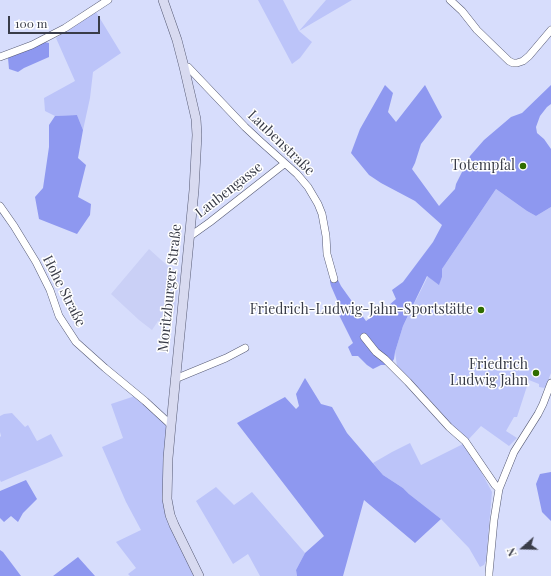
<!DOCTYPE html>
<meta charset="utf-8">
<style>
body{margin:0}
#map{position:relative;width:551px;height:576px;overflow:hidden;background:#d7ddfc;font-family:"Playfair Display",serif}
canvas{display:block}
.north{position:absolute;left:503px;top:528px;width:40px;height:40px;-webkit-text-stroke:3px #fff;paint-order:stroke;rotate:250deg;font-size:11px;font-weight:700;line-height:16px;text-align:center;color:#393c48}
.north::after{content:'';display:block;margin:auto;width:14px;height:18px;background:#393c48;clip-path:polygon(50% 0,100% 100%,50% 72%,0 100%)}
.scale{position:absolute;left:8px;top:16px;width:92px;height:18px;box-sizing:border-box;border:2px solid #393c48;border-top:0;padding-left:5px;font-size:12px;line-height:14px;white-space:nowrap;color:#393c48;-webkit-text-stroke:3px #fff;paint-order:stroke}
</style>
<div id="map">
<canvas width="551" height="576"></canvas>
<div class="north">N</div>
<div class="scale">100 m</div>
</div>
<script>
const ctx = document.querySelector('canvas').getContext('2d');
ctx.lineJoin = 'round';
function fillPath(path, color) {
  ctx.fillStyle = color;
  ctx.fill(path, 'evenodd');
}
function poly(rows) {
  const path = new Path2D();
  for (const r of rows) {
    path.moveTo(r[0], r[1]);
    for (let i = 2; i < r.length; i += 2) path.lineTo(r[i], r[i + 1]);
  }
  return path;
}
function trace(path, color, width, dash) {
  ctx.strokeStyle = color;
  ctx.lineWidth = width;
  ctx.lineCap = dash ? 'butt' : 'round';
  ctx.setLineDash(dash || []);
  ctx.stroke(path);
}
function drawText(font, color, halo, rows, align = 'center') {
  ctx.font = font + ' "Playfair Display",serif';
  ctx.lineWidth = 3;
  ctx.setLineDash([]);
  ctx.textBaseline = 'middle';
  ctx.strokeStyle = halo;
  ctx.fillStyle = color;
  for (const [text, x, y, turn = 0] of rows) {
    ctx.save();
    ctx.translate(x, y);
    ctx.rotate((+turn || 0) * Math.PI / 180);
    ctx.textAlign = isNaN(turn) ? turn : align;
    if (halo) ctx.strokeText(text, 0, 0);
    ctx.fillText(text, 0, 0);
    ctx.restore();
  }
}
const built = poly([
 [149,249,169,267,180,274,175,313,165,323,158,321,152,330,139,320,111,294]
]);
const green = poly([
 [258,0,283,0,299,31,326,0,352,0,299,31,312,42,300,58,292,64],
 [96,12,121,53,93,72,90,98,83,130,77,115,55,116,45,111,44,98,75,81,56,38],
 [496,189,527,211,536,216,551,207,551,373,545,388,539,387,539,384,529,380,517,417,514,417,506,431,517,438,509,446,481,426,468,440,450,424,437,408,397,366,395,352,403,326,428,276,439,284,442,277,442,269],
 [135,396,167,426,163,483,195,576,130,576,128,574,136,568,116,542,141,530,126,502,102,447,123,438,111,404],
 [12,413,25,427,28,425,37,441,51,434,63,456,47,463,15,476,1,482,0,480,0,437,1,436,0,432,0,416,4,414],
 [410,443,421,465,463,444,478,466,492,492,486,561,484,565,480,567,469,548,441,519,409,494,403,488,383,475,373,463,392,452],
 [216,487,234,505,252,492,305,553,296,570,297,576,260,576,248,554,233,564,196,501]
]);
const forest = poly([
 [44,42,49,43,49,57,24,68,18,72,9,69,8,58],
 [385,85,393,93,388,112,396,122,425,85,442,117,421,144,415,163,412,169,439,206,455,189,456,184,470,156,484,140,511,117,522,113,551,85,551,104,547,107,540,116,536,127,537,133,544,139,551,149,551,207,536,216,527,211,496,189,442,269,442,277,439,285,427,276,403,326,395,352,394,359,392,362,387,365,381,365,373,369,367,365,358,356,352,356,348,347,353,343,339,315,339,311,341,309,331,286,330,282,330,280,337,278,341,286,366,321,388,306,396,299,392,290,403,282,433,242,442,225,415,201,381,183,369,175,351,153,360,129],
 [77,115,83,130,78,158,86,165,78,197,91,204,90,215,77,234,39,219,35,197,43,188,49,147,49,125,55,116],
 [305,378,321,404,332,407,347,433,383,475,403,488,409,494,441,519,415,543,364,500,343,576,297,576,296,570,305,553,324,536,237,423,285,397,296,409,299,406,296,394],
 [551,472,551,521,542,512,536,484,540,474],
 [26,480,37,499,23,513,18,522,11,516,4,522,0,518,0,491],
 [0,550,3,552,21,576,0,576],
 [78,557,95,576,53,576]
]);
const minor = poly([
 [450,0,462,11,477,30,509,61,513,63,517,63,523,61,529,56,551,30],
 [0,57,32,45,65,28,108,0],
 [184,67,188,67,245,127,260,141,297,174,308,187,318,204,322,214,326,236,327,254,334,279],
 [0,206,14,226,36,262,50,290,59,316,76,342,105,368,145,401,171,425],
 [189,237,210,222,284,164],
 [364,337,376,352,385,359,408,382,449,427,465,441,495,485,499,489],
 [175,379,226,358,245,348],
 [489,576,489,573,494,520,499,489,514,452,538,414,543,404,551,383]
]);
const secondary = poly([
 [163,0,177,40,184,67,196,119,197,135,194,190,171,425,168,458,167,499,170,515,174,525,199,576]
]);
const markers = [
 [523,166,4,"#306d00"],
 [481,310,4,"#306d00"],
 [536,373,4,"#306d00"]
];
const streetNames = [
 ["Laubenstraße",281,143,44],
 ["Laubengasse",229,190,-38],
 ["Moritzburger Straße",170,288,-84],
 ["Hohe Straße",64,291,63]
];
const poiNames = [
 ["Totempfal",515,166],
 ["Friedrich-Ludwig-Jahn-Sportstätte",473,310],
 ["Friedrich",528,365],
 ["Ludwig Jahn",528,381]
];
fillPath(built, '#cad0f6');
fillPath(green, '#bcc4f9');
fillPath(forest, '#8e98f0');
trace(minor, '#565a74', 8);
trace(secondary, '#565a74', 10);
trace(minor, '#fff', 7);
trace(secondary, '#d8daf0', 9);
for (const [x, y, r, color] of markers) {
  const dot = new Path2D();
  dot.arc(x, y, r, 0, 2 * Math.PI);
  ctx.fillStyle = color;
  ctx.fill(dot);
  trace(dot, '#fff', 1.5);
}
drawText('14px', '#393c48', '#fff', streetNames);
drawText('14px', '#393c48', '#fff', poiNames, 'right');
</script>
